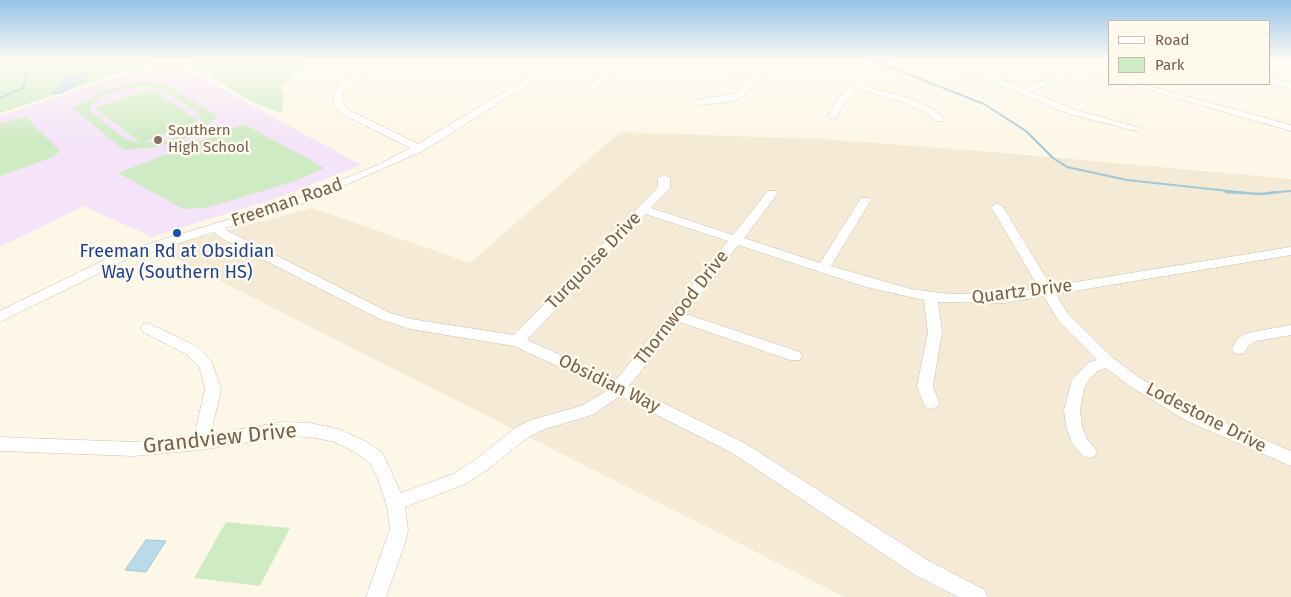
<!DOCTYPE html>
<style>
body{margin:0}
#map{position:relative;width:1291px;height:597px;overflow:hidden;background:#fdf7e7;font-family:"Fira Sans",sans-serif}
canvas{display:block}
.legend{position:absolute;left:1108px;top:20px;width:162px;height:65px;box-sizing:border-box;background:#fffaed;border:1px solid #c9bcac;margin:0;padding:6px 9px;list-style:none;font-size:15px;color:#77604a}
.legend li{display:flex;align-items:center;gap:10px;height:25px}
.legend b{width:25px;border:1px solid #c9bcac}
</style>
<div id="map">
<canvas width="1291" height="597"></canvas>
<ul class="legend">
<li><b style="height:6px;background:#fff"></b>Road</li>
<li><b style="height:14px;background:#cfebc4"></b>Park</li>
</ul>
</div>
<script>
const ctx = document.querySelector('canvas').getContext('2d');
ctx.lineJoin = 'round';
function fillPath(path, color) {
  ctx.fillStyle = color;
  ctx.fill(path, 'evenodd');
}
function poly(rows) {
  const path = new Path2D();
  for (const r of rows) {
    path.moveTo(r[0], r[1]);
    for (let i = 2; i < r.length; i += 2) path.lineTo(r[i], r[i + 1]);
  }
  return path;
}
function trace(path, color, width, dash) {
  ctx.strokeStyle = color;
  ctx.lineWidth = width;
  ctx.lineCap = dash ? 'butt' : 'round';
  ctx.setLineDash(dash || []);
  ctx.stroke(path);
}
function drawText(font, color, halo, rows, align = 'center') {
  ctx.font = font + ' "Fira Sans",sans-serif';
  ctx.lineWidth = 5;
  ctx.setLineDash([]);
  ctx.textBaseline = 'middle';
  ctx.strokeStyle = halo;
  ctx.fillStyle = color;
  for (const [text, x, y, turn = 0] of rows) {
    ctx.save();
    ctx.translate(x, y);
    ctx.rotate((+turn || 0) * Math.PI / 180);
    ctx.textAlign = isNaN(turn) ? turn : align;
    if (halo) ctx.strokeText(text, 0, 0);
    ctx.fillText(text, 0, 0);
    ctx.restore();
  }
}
const residential = poly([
 [620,132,822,139,1005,153,1291,179,1291,597,845,597,157,249,312,208,470,263]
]);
const education = poly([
 [182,67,361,165,276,198,152,237,83,206,0,247,0,116,118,77,160,68]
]);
const green = poly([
 [0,61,300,61,306,64,281,87,284,95,282,113,252,102,187,62,147,64,0,113],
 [163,82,218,117,201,130,181,140,156,147,124,150,72,108,109,89,134,83],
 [148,86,163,90,198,112,201,119,197,126,177,137,160,142,142,143,199,121,151,89,95,108,141,143,125,139,90,111,90,105,104,95,128,87],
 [26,117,60,151,53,157,0,176,0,124],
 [244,124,325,168,295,181,226,202,203,208,183,209,118,173],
 [226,522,290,528,260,586,194,578]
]);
const water = poly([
 [79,73,87,74,84,80,62,93,52,94,66,78,79,73],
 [146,540,166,541,146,572,125,570,146,540]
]);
const streamFar1 = poly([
 [877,62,984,104,1026,131,1053,158,1067,167,1127,180,1247,193],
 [0,98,23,88,28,71,23,61],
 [1267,193,1291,191]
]);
const stream = poly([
 [1226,192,1262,194,1279,192]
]);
const minor = poly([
 [375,61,385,61,347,86,343,93,344,104,347,109,418,144,555,61,565,61,423,151,304,203,225,228,226,230,390,313,411,319,514,335,658,187,658,178,664,175,670,178,670,188,651,208,733,235,768,191,776,191,778,193,744,238,820,263,861,198,869,198,871,200,831,266,911,289,950,294,1005,293,1039,288,991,207,997,203,1003,207,1051,286,1291,247,1291,255,1056,294,1068,314,1113,358,1140,378,1197,410,1291,451,1291,466,1185,420,1130,386,1106,368,1099,370,1091,377,1085,386,1082,398,1080,410,1082,426,1087,439,1097,451,1095,456,1089,458,1083,456,1072,443,1066,426,1064,410,1072,380,1089,362,1097,360,1058,320,1044,296,1005,303,938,302,942,332,933,386,939,403,937,407,931,409,925,407,917,386,928,332,924,300,866,287,738,245,686,314,800,352,802,356,800,360,790,360,680,322,629,386,746,444,929,561,985,590,988,597,958,597,915,575,734,454,620,396,592,415,542,430,527,438,487,470,465,484,405,507,408,529,406,540,386,597,366,597,390,529,387,506,378,479,371,464,355,452,335,442,310,437,283,436,201,450,133,456,0,451,0,437,133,442,194,437,205,389,199,366,186,354,143,332,141,328,143,324,148,323,196,346,211,360,221,389,211,434,283,422,310,423,338,429,367,442,383,454,401,493,453,474,475,460,515,428,531,420,581,406,605,392,607,389,514,346,410,329,380,319,221,238,214,232,128,259,0,322,0,311,118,253,296,199,380,164,410,148,341,113,334,105,333,93,341,82,375,61],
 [645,214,728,241,616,380,527,340,645,214],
 [628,61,639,61,609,77,599,84,596,91,590,91,588,89,592,81,628,61],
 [681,61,697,61,756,74,768,61,777,61,743,97,728,102,699,105,694,102,696,100,737,93,751,78,681,61],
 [865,61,873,61,871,76,862,85,908,98,935,110,944,119,943,121,935,121,929,114,902,102,857,89,846,100,836,118,830,118,828,116,839,97,862,75,865,61],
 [928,61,941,61,989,74,1022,88,1053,77,1070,66,1059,61,1087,61,1083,65,1110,73,1110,79,1078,69,1059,81,1030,91,1075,110,1141,128,1136,131,1069,114,983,78,928,61],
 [1270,78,1291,82,1291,88,1270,84,1270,78],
 [1128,84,1142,84,1291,125,1291,131,1128,84],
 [1291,325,1291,335,1256,341,1248,346,1244,353,1239,354,1234,353,1232,349,1238,338,1247,333,1291,325]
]);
const markers = [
 [158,140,5,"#8d6e63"],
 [177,233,5,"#1a4fb4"]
];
const farEducationnames = [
 ["Southern",168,131],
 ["High School",168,148]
];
const streetNames = [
 ["Freeman Road",287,203,-19],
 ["Turquoise Drive",594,261,-46],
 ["Quartz Drive",1022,292,-7],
 ["Thornwood Drive",682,308,-52],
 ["Obsidian Way",609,384,26],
 ["Lodestone Drive",1206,418,27]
];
const transitNames = [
 ["Freeman Rd at Obsidian",177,252],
 ["Way (Southern HS)",177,273]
];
const nearStreetnames = [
 ["Grandview Drive",220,439,-6]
];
fillPath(residential, '#f4ead5');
fillPath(education, '#f4e3f9');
fillPath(green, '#cfebc4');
fillPath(water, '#badae7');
trace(water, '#a0c8d9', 1);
trace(streamFar1, '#a0c8d9', 2);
trace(stream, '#a0c8d9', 2.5);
trace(minor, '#cfc0ac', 1);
fillPath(minor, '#fff');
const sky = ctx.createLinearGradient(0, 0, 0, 144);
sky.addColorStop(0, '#95c3e8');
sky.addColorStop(0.42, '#fefbf4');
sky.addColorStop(1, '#fefbf400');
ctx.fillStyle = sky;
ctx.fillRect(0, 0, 1291, 144);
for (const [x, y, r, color] of markers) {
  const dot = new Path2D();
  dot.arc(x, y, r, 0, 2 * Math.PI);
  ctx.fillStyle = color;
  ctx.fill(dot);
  trace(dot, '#fffaed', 2);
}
drawText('15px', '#785e54', '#fffaed', farEducationnames, 'left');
drawText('18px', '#77604a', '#fffaed', streetNames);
drawText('18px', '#164399', '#fffaed', transitNames);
drawText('21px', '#77604a', '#fffaed', nearStreetnames);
</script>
